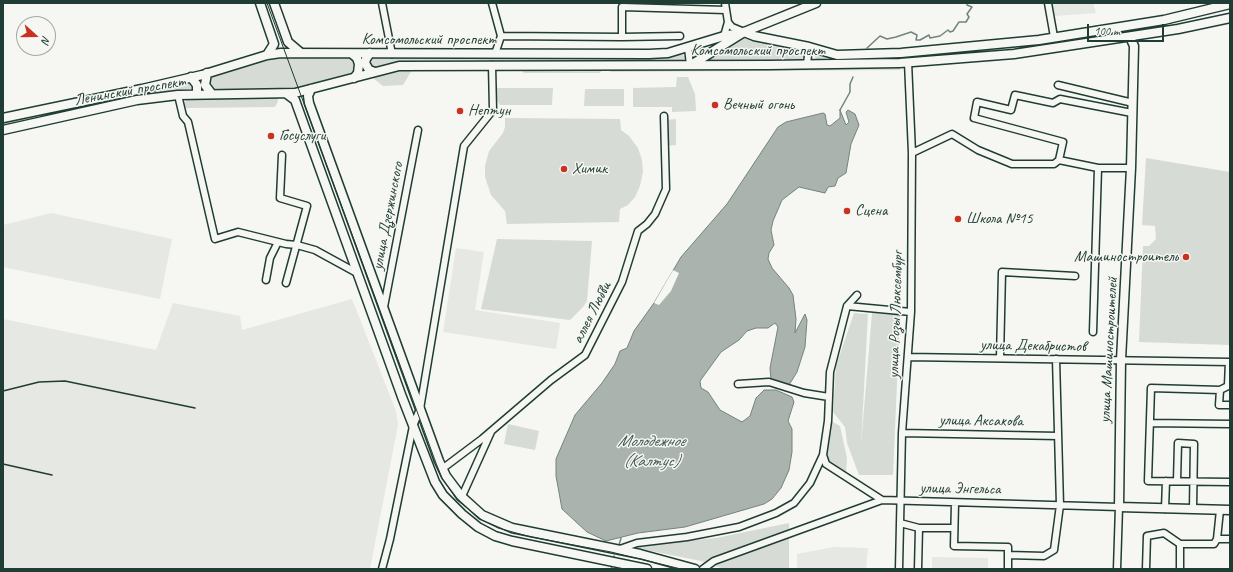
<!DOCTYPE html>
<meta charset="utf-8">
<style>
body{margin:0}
#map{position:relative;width:1233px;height:572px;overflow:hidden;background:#f6f6f2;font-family:Caveat,sans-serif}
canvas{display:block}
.frame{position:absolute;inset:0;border:4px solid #1f3d34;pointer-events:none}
.north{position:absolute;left:16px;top:16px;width:40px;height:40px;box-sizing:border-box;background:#f6f6f2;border:1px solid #a0aca6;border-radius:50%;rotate:111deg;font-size:11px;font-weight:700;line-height:16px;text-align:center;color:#1f3d34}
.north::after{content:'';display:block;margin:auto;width:14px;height:18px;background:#c8321e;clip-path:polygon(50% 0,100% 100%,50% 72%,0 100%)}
.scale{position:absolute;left:1087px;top:24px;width:77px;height:18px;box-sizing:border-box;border:2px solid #1f3d34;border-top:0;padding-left:5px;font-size:12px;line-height:14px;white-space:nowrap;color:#1f3d34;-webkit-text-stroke:3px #f6f6f2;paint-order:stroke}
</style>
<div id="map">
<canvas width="1233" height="572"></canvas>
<div class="frame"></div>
<div class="north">N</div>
<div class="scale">100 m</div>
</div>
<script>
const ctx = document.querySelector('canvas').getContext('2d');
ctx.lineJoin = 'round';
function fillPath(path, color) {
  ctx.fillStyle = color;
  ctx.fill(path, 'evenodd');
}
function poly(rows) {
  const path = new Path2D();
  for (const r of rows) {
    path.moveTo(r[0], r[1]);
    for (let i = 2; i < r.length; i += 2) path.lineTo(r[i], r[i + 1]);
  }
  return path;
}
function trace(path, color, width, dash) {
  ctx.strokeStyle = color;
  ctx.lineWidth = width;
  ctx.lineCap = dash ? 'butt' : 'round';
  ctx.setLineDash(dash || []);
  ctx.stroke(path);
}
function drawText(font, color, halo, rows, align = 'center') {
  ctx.font = font + ' Caveat,sans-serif';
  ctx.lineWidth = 3;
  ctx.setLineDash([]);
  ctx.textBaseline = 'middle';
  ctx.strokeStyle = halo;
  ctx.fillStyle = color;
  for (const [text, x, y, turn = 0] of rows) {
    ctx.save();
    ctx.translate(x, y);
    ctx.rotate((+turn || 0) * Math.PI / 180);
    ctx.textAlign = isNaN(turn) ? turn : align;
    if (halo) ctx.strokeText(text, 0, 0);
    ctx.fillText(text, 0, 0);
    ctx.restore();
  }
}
const built = poly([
 [1052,3,1093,3,1096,13,1054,16],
 [51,213,172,239,160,299,3,267,3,225],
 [456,248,484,252,475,310,560,323,556,349,443,332],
 [352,299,396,411,398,425,370,569,3,569,3,319,156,350,173,303,240,316,242,330],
 [834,547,868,548,866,569,797,569,797,554],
 [932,557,988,558,988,569,932,569]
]);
const green = poly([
 [744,38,801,48,803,52,803,58,798,62,703,61,704,59],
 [974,49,977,51,976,54,864,61,817,61,814,55,816,52],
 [680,53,685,57,683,61,675,62,417,61,395,64,373,69,370,68,368,58,371,56],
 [291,55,352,57,354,61,355,68,351,73,289,90,213,90,209,88,209,75,269,58],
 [415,65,403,85,383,86,368,74],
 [897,66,901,70,609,72,616,68],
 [518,67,604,68,600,73,524,73],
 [677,77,688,77,695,94,696,111,672,112,672,107,633,107,633,88,676,87],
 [191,78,195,93,133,100,131,93],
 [496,88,553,88,552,105,500,105,496,99],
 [585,89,624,89,624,106,584,106],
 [123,95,125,102,3,127,3,120],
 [277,96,278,101,275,107,186,108,184,103,188,98],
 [505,118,620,119,621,130,629,136,638,148,642,160,643,172,640,186,635,197,628,205,620,209,619,222,507,224,505,211,491,195,485,177,485,166,489,151,503,133,505,127],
 [676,119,676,145,666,146,666,120],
 [1146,158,1230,172,1230,345,1139,342,1143,246,1149,246,1156,239,1155,226,1142,225],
 [497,239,592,241,587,301,583,307,570,320,481,309],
 [854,313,868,314,861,445,872,313,900,314,893,475,859,475,847,443,845,427,833,412,836,366],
 [829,420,840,426,847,458,846,474,829,463,824,455],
 [508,424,539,431,535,450,504,444],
 [789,523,789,569,724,569,701,561,636,548,666,543,716,538]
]);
const water = poly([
 [840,110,846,125,849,122,846,112,848,110,855,114,859,125,851,144,846,173,838,178,835,186,828,187,825,193,799,187,782,200,773,221,771,230,774,245,769,253,768,259,772,268,789,288,793,295,796,319,795,333,805,314,807,320,805,347,797,372,789,385,771,379,770,368,778,327,775,323,768,328,756,328,747,331,739,340,721,352,700,381,701,388,708,392,720,410,742,422,750,416,756,398,764,390,776,390,792,397,794,402,788,421,792,429,792,452,789,470,781,488,772,499,764,504,685,527,638,533,606,541,587,532,562,509,556,476,556,459,575,415,602,383,615,364,620,351,627,348,634,331,654,303,681,257,727,204,778,127,786,122,823,113,825,114,827,125,830,126,840,118,840,110]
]);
const pier = poly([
 [673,270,679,273,671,291,659,305,654,303]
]);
const stream = poly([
 [867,48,880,36,887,39,896,37,911,32,917,35,916,40,920,40,929,35,930,38,940,36,948,30,950,32,953,31,959,22,966,22,969,17,967,14,972,7,967,5,967,3],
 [840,110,850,92,850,84,853,77],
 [619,545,621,538],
 [614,558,614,556],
 [611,569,612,566]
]);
const minor = poly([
 [382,3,392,54],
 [492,3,501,36],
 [725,3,728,22,732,27,744,32],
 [1048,3,1054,37],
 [724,36,728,22],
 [622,37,680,36],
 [688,48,690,65],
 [495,54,501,36,622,37,622,7,726,10],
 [807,64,809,47],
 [1058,85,1133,103],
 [178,95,183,116,188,122,215,239,238,232,286,244,297,245,315,250,357,273],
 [912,153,952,134,978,150,1012,164,1054,164,1059,160,1098,168,1131,168],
 [282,155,280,198,307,206,286,283],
 [1059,160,1063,142,974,118,977,102,1011,110,1015,95,1053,103,1060,99,1132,113],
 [266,280,270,258,278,242],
 [857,295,847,306,830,372,828,421,823,455,826,464,882,500],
 [847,306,911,312],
 [384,307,418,130],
 [1093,332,1098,168],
 [908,357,1230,362],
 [1000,358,1002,272,1075,276],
 [738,384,769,382,804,393,829,397],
 [1228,385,1229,362],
 [1230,385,1220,390,1151,388,1148,481,1230,482],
 [1220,390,1219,405,1230,405],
 [1150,423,1230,424],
 [902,433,1058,436],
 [446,466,482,439,551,380,585,355,622,282,638,231,647,224,655,214,666,189,664,116],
 [1177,481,1178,443,1194,444,1193,509],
 [463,494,491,432],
 [955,503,954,546,1008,547,1008,569],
 [1165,509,1166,481],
 [900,523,919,528,918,569],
 [919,528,954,528],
 [1217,539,1230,539],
 [620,549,637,543,687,537,739,527,776,513,794,503,810,483,823,455],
 [1008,555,1044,556,1054,550,1060,505,1056,359],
 [382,569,390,539,413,426,420,409,464,146,493,110,492,65],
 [703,569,714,561,882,500,1119,507,1117,569],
 [899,569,902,433,911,312,912,153,908,62],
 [1146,569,1147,536,1164,533,1180,544,1214,544,1217,539,1220,510],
 [1180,569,1180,544]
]);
const major = poly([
 [260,3,274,44,267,55],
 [274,3,288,42,301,53],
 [744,32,754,36,809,47,837,55,901,53,1039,40,1164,20,1230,4],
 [1130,37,1134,46,1131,168,1121,360,1119,507,1230,510],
 [370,53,366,59,365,63,369,70,375,72],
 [352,54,357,58,359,64,358,73,354,78],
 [691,65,744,32,816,3],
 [207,73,205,85,211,93],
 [191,77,197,85,197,94],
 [311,89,308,96,309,103,439,461,446,476,461,496,482,515,512,528,640,554,695,569],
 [287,94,295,100,402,397,435,482,443,495,462,514,478,527,495,536,512,541,647,569],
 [3,118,142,89,202,75,267,55,281,53,649,54,668,53,724,36,744,32],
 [3,130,137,100,178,95,295,93,399,66,769,65,900,63,1014,54,1178,29,1230,18]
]);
const tram = poly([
 [267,3,436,463,442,478,457,500,482,520,498,528,531,537,611,552,681,569]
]);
const rail = poly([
 [3,391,39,382,65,381,195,408],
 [3,464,52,475]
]);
const markers = [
 [715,105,4,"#c8321e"],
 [460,111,4,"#c8321e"],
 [271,136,4,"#c8321e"],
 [564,169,4,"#c8321e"],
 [847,211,4,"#c8321e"],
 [958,219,4,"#c8321e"],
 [1186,257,4,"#c8321e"]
];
const streetNames = [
 ["Комсомольский проспект",429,40],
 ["Комсомольский проспект",758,51],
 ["Ленинский проспект",130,91,-10],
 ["улица Дзержинского",388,216,-79],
 ["аллея Любви",592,313,-63],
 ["улица Розы Люксембург",896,315,-88],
 ["улица Декабристов",1033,346,1],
 ["улица Машиностроителей",1109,350,-87],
 ["улица Аксакова",981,421,1],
 ["улица Энгельса",960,489,1]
];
const poiNames = [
 ["Вечный огонь",723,105],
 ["Нептун",468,111],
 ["Госуслуги",279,136],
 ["Химик",572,169],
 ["Сцена",855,211],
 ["Школа №15",966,219],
 ["Машиностроитель",1178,257,"right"]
];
const waterNames = [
 ["Молодежное",651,442],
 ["(Калтус)",651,462]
];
fillPath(built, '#e6e8e4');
fillPath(green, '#d6dbd6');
fillPath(water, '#aab3ae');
trace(water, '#72847d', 1);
fillPath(pier, '#f6f6f2');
trace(stream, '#72847d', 1.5);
trace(minor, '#1f3d34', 9);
trace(major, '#1f3d34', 11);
trace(minor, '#f6f6f2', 6);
trace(major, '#f6f6f2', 8);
trace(tram, '#1f3d34', 1);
trace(rail, '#1f3d34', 1.5);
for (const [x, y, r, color] of markers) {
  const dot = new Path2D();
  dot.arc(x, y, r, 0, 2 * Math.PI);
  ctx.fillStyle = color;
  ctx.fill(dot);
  trace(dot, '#f6f6f2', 1.5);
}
drawText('16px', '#1f3d34', '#f6f6f2', streetNames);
drawText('16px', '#1f3d34', '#f6f6f2', poiNames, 'left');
drawText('italic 17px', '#425a52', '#f6f6f2', waterNames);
</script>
